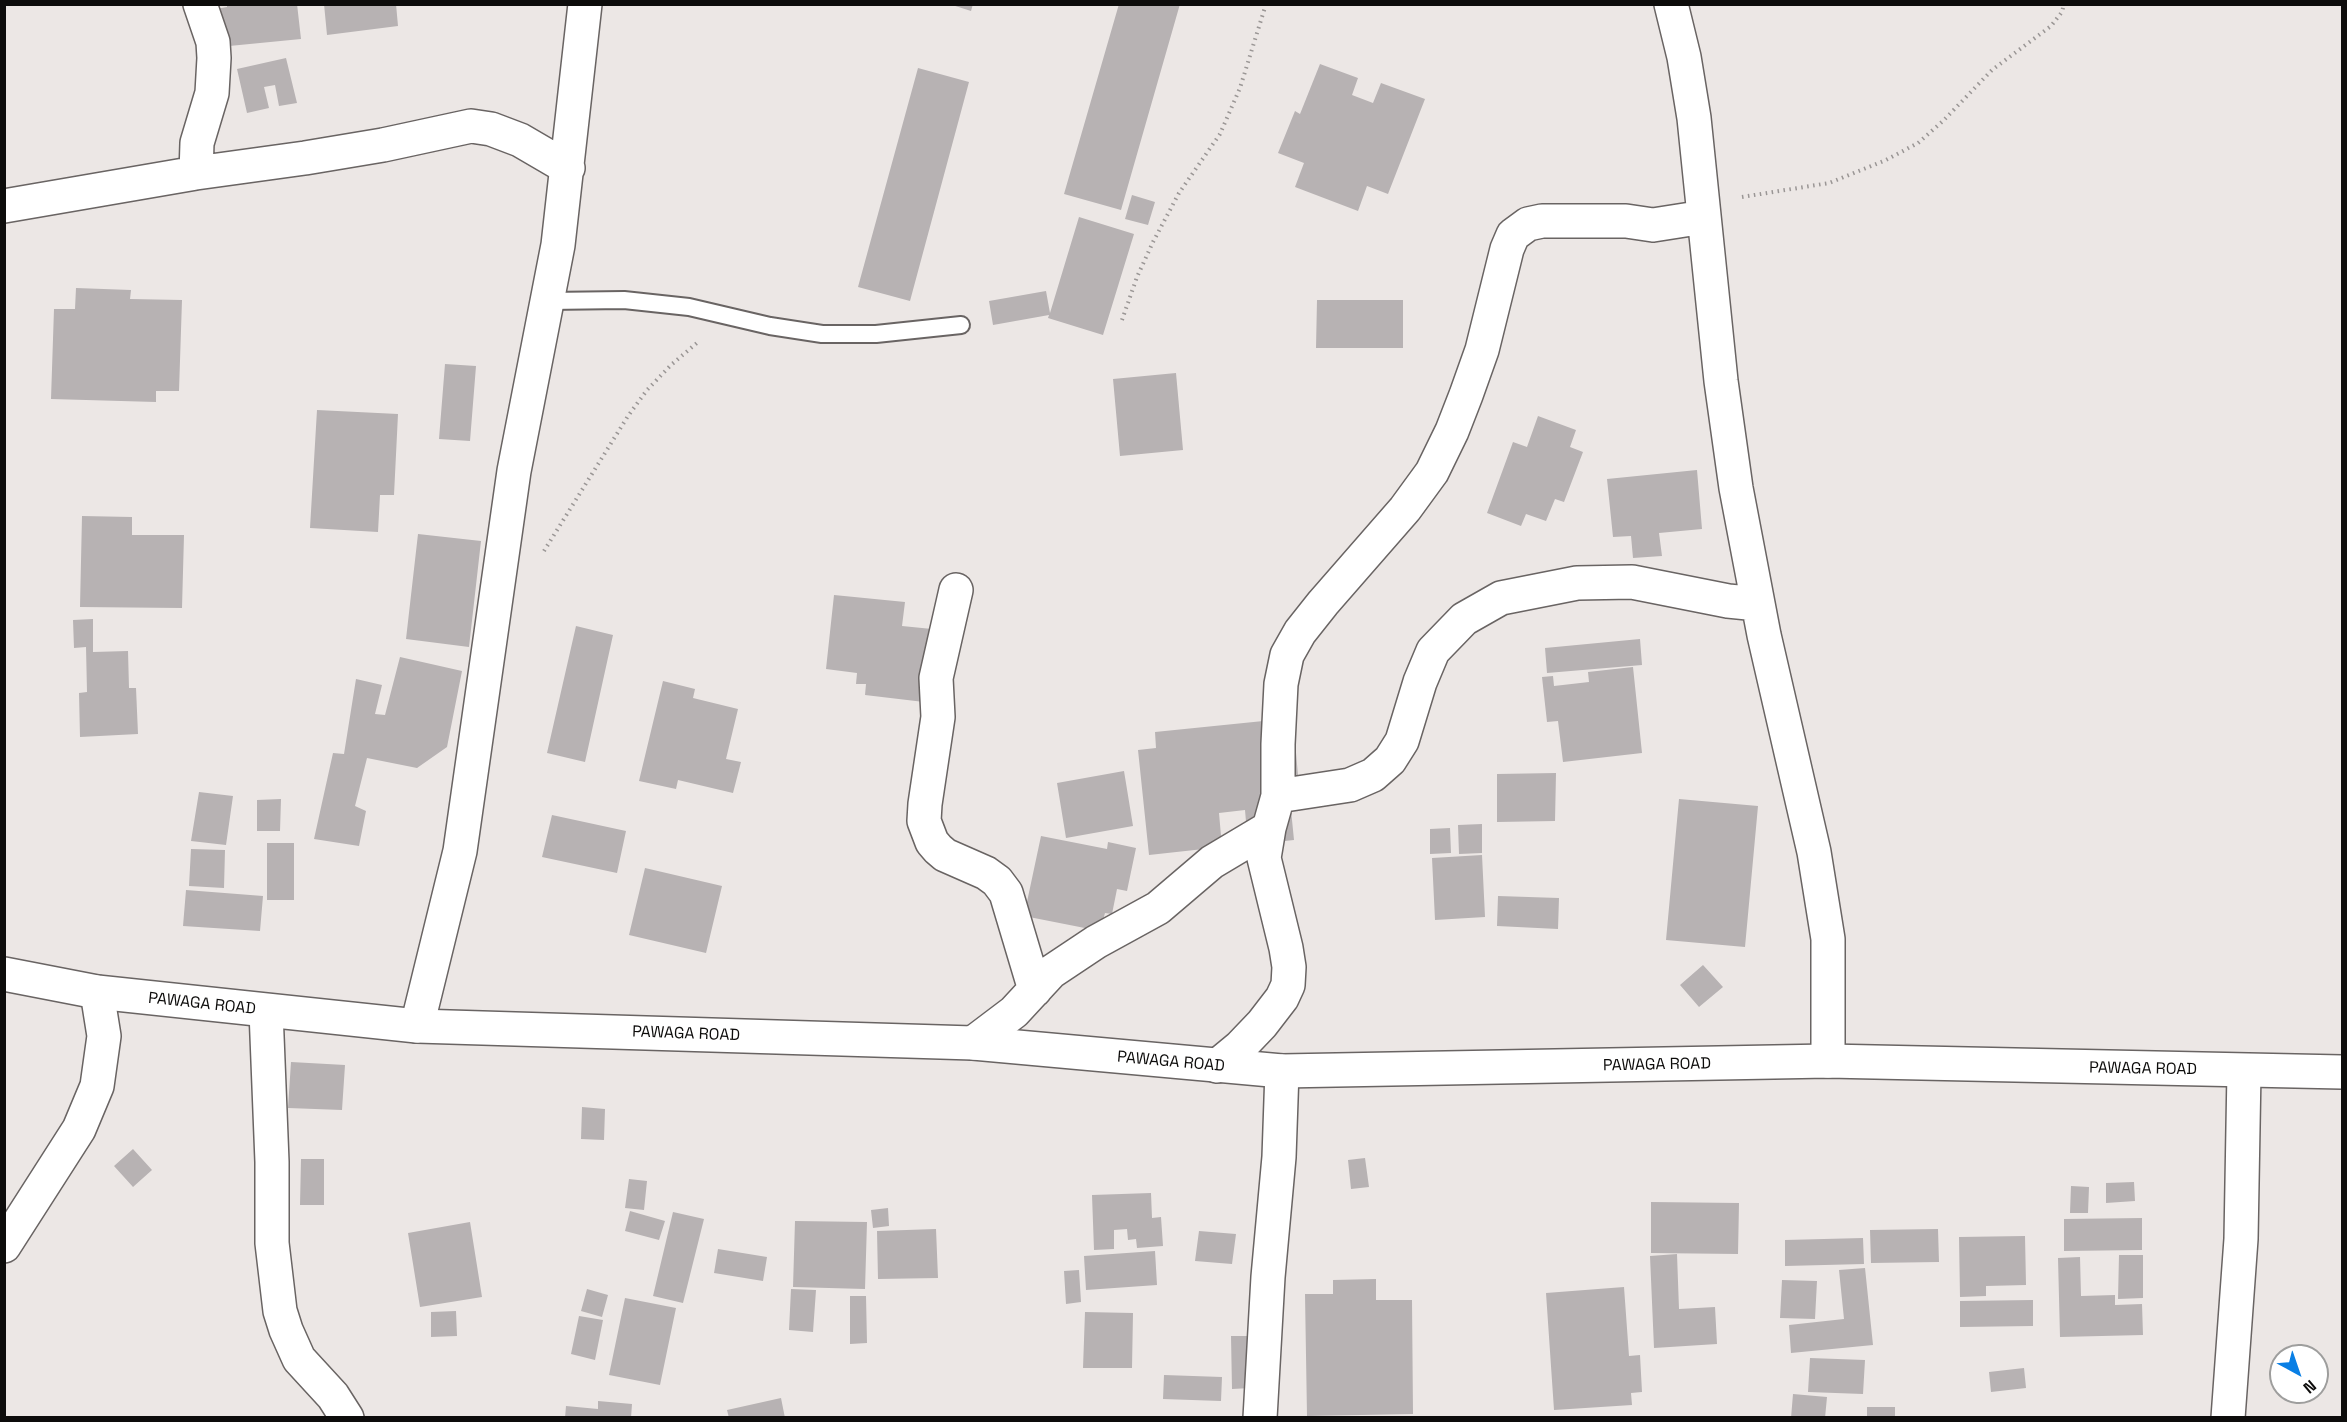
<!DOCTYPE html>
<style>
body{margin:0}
#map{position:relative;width:2347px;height:1422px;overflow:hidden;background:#ece7e5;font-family:"Space Grotesk",sans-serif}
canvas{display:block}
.frame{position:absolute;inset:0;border:6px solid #0d0c0b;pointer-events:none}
.north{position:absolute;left:2269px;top:1344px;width:60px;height:60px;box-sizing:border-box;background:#fff;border:2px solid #9e9e9d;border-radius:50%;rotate:140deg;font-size:16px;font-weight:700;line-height:24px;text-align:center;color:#0d0c0b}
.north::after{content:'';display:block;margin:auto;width:21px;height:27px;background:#097fe5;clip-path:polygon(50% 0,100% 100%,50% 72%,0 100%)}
</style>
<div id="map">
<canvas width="2347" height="1422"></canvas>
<div class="frame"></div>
<div class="north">N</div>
</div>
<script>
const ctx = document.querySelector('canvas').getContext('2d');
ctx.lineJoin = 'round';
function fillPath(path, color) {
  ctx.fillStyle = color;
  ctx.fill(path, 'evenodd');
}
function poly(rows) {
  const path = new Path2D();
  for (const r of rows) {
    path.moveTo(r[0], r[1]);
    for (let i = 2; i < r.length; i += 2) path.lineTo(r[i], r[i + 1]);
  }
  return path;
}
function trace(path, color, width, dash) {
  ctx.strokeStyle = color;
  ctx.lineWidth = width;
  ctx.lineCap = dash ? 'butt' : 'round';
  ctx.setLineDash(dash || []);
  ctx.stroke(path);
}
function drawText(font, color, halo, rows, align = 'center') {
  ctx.font = font + ' "Space Grotesk",sans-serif';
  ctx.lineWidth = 4.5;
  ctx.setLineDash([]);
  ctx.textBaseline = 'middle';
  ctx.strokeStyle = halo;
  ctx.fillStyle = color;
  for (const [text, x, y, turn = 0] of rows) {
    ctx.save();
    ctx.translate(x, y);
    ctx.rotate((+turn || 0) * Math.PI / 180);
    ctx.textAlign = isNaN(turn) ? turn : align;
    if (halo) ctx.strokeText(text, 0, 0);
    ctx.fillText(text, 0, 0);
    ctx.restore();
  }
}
const building = poly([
 [227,4,297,4,301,39,219,47,216,9,227,7],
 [324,4,396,4,398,26,327,35],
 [949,4,973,4,971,11],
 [1119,4,1180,4,1121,210,1064,194],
 [286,58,297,103,279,106,275,85,264,87,269,108,247,113,237,69],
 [1320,64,1358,78,1352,95,1373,103,1381,83,1425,99,1388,194,1367,186,1358,211,1295,187,1304,163,1278,153,1295,111,1300,114],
 [918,68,969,82,910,301,858,287],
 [1132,195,1155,202,1148,225,1125,219],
 [1079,217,1134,234,1103,335,1048,318,1049,315,993,325,989,301,1046,291,1050,313],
 [76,288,131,290,130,299,182,300,179,391,156,391,156,402,51,399,54,309,75,309],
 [1317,300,1403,300,1403,348,1316,348],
 [445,364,476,366,470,441,439,439],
 [1176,373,1183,450,1120,456,1113,379],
 [317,410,398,414,394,495,380,495,378,532,310,528],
 [1538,416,1576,430,1570,447,1583,452,1564,502,1555,499,1546,521,1526,514,1521,526,1487,513,1513,442,1527,447],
 [1697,470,1702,529,1659,533,1662,556,1633,558,1631,536,1613,537,1607,479],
 [82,516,132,517,132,535,184,535,182,608,80,607],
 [418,534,481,541,469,647,406,639],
 [834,595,905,602,902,626,932,629,924,702,865,695,866,684,856,684,857,673,826,669],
 [93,619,93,652,128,651,129,688,136,688,138,734,80,737,79,693,87,692,86,647,74,648,73,620],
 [576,626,613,635,585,762,547,753],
 [1640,639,1642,665,1547,673,1545,648],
 [400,657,462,671,447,747,417,768,367,758,355,806,366,811,359,846,314,839,333,753,344,754,356,679,382,685,375,714,385,715],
 [1633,667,1642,753,1563,762,1558,721,1547,722,1542,677,1553,676,1554,686,1589,682,1588,672],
 [663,681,695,689,693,698,738,709,726,759,741,762,733,793,678,780,676,789,639,781],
 [1293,718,1301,810,1291,810,1294,840,1248,845,1245,810,1219,813,1222,847,1149,855,1138,750,1156,748,1155,732],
 [1124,771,1133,826,1066,838,1057,783],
 [1556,773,1555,821,1497,822,1497,774],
 [199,792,233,796,226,845,191,841],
 [281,799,280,831,257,831,257,800],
 [1679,799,1758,806,1745,947,1666,940],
 [552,815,626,831,617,873,542,857],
 [1482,824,1482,853,1459,854,1458,825],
 [1450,828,1451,853,1430,854,1430,829],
 [1041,836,1107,849,1108,842,1136,848,1127,891,1117,889,1112,914,1105,913,1100,931,1024,916],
 [267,843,294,843,294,900,267,900],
 [191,849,225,850,224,888,189,886],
 [1482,855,1485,917,1435,920,1432,858],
 [645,868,722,886,706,953,629,935],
 [186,890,263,896,260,931,183,926],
 [1498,896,1559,898,1558,929,1497,926],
 [1703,965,1723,987,1699,1007,1680,985],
 [291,1062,345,1065,342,1110,288,1108],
 [582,1107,605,1109,604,1140,581,1139],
 [133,1149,152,1170,133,1187,114,1166],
 [1365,1158,1369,1187,1351,1189,1348,1160],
 [301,1159,324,1159,324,1205,300,1205],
 [629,1179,647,1181,644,1210,625,1208],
 [2134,1182,2135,1201,2106,1203,2106,1183],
 [2071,1186,2089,1187,2088,1213,2070,1213],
 [1151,1193,1152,1218,1161,1217,1163,1246,1137,1248,1136,1239,1128,1240,1127,1229,1114,1230,1114,1249,1094,1250,1092,1195],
 [1651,1202,1739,1203,1738,1254,1651,1253],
 [888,1208,889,1226,873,1228,871,1210],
 [630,1211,665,1221,659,1240,625,1231],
 [673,1212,704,1219,683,1303,653,1296],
 [2142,1218,2142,1250,2064,1251,2064,1219],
 [795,1221,867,1222,865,1289,793,1287],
 [470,1222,482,1297,420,1307,408,1233],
 [936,1229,938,1278,878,1279,877,1231],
 [1938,1229,1939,1262,1871,1263,1870,1230],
 [1199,1231,1236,1234,1232,1264,1195,1261],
 [2025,1236,2026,1285,1986,1286,1986,1296,1960,1297,1959,1237],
 [1863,1238,1864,1264,1785,1266,1785,1240],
 [718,1249,767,1257,763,1281,714,1273],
 [1155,1251,1157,1285,1086,1290,1084,1256],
 [1677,1254,1679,1309,1715,1307,1717,1344,1654,1348,1650,1256],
 [2119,1255,2143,1255,2143,1298,2118,1299],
 [2080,1257,2081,1296,2115,1295,2115,1305,2142,1304,2143,1335,2060,1337,2058,1258],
 [1865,1268,1873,1345,1791,1353,1789,1325,1844,1319,1839,1270],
 [1079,1270,1081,1302,1066,1304,1064,1271],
 [1376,1279,1376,1300,1412,1300,1413,1414,1307,1416,1305,1294,1333,1294,1333,1280],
 [1782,1280,1817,1281,1815,1319,1780,1318],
 [1624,1287,1629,1356,1640,1355,1642,1392,1631,1393,1632,1405,1554,1410,1546,1293],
 [587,1289,608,1295,602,1317,581,1311],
 [791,1289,816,1290,813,1332,789,1330],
 [850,1296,866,1296,867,1343,850,1344],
 [625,1298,676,1308,660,1385,609,1375],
 [2033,1300,2033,1326,1960,1327,1960,1301],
 [456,1311,457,1336,431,1337,431,1312],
 [1085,1312,1133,1313,1132,1368,1083,1368],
 [579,1316,603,1320,595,1360,571,1354],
 [1231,1336,1250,1336,1251,1388,1232,1389],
 [1810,1358,1865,1360,1863,1394,1808,1392],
 [2024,1368,2026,1388,1991,1392,1989,1372],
 [1164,1375,1222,1377,1221,1401,1163,1399],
 [1793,1394,1827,1397,1825,1418,1791,1418],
 [781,1398,785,1418,729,1418,727,1410],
 [598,1401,632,1404,631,1418,565,1418,566,1406,598,1409],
 [1867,1407,1895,1407,1895,1418,1867,1418]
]);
const path = poly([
 [1742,197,1829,183,1886,160,1918,143,1943,121,1992,70,2051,26,2062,12,2064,4],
 [1122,320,1137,277,1153,242,1179,193,1220,134,1240,88,1266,4],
 [544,551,628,416,647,390,671,365,698,342]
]);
const lane = poly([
 [548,301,624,300,689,307,770,326,822,334,876,334,961,325]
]);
const street = poly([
 [1671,4,1684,57,1694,118,1721,381,1736,488,1764,635,1814,852,1828,939,1828,1061],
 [196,173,197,143,212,93,214,58,213,42,200,4],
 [4,206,196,173,305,158,383,145,471,126,491,129,520,140,568,168],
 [956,590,936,678,938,717,925,804,924,821,932,842,938,849,945,855,986,873,997,881,1006,893,1035,990],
 [1278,796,1350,785,1373,775,1390,760,1402,741,1420,682,1433,651,1464,619,1501,598,1577,583,1632,582,1728,601,1758,604],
 [266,1011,272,1162,272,1243,280,1311,286,1330,299,1359,333,1396,347,1418],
 [417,1026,460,851,514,471,558,245,585,4],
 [973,1043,1014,1012,1051,972,1096,942,1158,908,1212,862,1269,828],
 [1217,1066,1240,1047,1262,1024,1282,998,1288,985,1289,967,1286,948,1264,858,1269,828,1278,796,1278,744,1281,684,1287,655,1300,632,1323,603,1405,509,1432,472,1452,431,1466,395,1482,350,1507,249,1513,235,1528,224,1542,221,1626,221,1653,225,1704,217],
 [4,1246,79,1129,97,1086,104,1036,97,992],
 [1260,1418,1268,1277,1279,1157,1282,1071],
 [2228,1418,2241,1239,2244,1071]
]);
const secondary = poly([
 [4,974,97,992,417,1026,973,1043,1282,1071,1828,1061,2342,1072]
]);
const streetNames = [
 ["PAWAGA ROAD",202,1004,6],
 ["PAWAGA ROAD",686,1034,2],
 ["PAWAGA ROAD",1171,1062,5],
 ["PAWAGA ROAD",1657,1065,-1],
 ["PAWAGA ROAD",2143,1069,1]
];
fillPath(building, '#b7b2b3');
trace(lane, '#696463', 20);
trace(street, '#696463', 36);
trace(secondary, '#696463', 36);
trace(path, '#9a9695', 4, [1.5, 4.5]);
trace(lane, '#fff', 16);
trace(street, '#fff', 33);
trace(secondary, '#fff', 33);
drawText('16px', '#0d0c0b', '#fff', streetNames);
</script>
